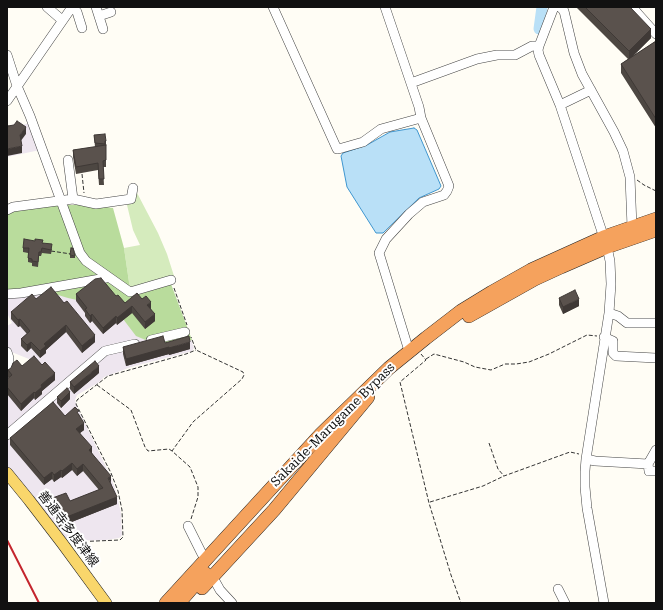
<!DOCTYPE html>
<meta charset="utf-8">
<style>
body{margin:0}
#map{position:relative;width:663px;height:610px;overflow:hidden;background:#fffdf5;font-family:"Roboto Serif",serif}
canvas{display:block}
.frame{position:absolute;inset:0;border:8px solid #111;pointer-events:none}
</style>
<div id="map">
<canvas width="663" height="610"></canvas>
<div class="frame"></div>
</div>
<script>
const ctx = document.querySelector('canvas').getContext('2d');
ctx.lineJoin = 'round';
function fillPath(path, color) {
  ctx.fillStyle = color;
  ctx.fill(path, 'evenodd');
}
function poly(rows) {
  const path = new Path2D();
  for (const r of rows) {
    path.moveTo(r[0], r[1]);
    for (let i = 2; i < r.length; i += 2) path.lineTo(r[i], r[i + 1]);
  }
  return path;
}
function trace(path, color, width, dash) {
  ctx.strokeStyle = color;
  ctx.lineWidth = width;
  ctx.lineCap = dash ? 'butt' : 'round';
  ctx.setLineDash(dash || []);
  ctx.stroke(path);
}
function drawText(font, color, halo, rows, align = 'center') {
  ctx.font = font + ' "Roboto Serif","Noto Sans JP",serif';
  ctx.lineWidth = 4;
  ctx.setLineDash([]);
  ctx.textBaseline = 'middle';
  ctx.strokeStyle = halo;
  ctx.fillStyle = color;
  for (const [text, x, y, turn = 0] of rows) {
    ctx.save();
    ctx.translate(x, y);
    ctx.rotate((+turn || 0) * Math.PI / 180);
    ctx.textAlign = isNaN(turn) ? turn : align;
    if (halo) ctx.strokeText(text, 0, 0);
    ctx.fillText(text, 0, 0);
    ctx.restore();
  }
}
const industrial = poly([
 [21,122,23,125,29,123,40,150,7,157,7,125,8,126],
 [108,280,129,295,171,284,194,348,192,351,185,353,131,367,115,373,104,377,98,383,77,395,75,400,78,409,110,475,115,488,121,513,122,535,121,537,119,538,106,540,70,541,67,538,64,541,7,468,7,379,10,361,26,367,29,359,9,351,7,348,7,326,12,323,7,313,7,296]
]);
const green = poly([
 [136,191,158,233,167,254,174,276,130,289,124,248,140,245,133,230,127,205,133,200]
]);
const forest = poly([
 [58,205,89,205,113,208,124,248,130,289,171,284,192,340,172,344,153,343,136,336,117,311,99,305,68,298,38,289,7,290,7,212]
]);
const water = poly([
 [414,128,417,130,441,186,439,189,419,198,383,233,376,233,347,187,341,156,343,153,367,145,390,132,414,128]
]);
const river = poly([
 [539,29,542,7]
]);
const path = poly([
 [82,174,84,193],
 [637,180,644,185,656,191],
 [51,251,71,254],
 [174,288,187,325],
 [421,354,426,360,400,382,429,503,451,575,461,603],
 [426,359,434,354,464,362,475,367,491,370,505,364,516,364,529,362,549,354,587,335,597,336],
 [97,385,131,410,145,447,148,451,169,449,172,451],
 [489,443,498,469,504,476,570,452,579,454],
 [430,502,483,486,504,476],
 [191,519,198,497,198,487,190,467,172,451,193,422,242,379,244,375,243,372,196,350,191,337],
 [72,542,120,540,123,537,122,510,118,491,111,473,76,404,77,400,108,376,186,354,196,350]
]);
const minor = poly([
 [47,7,62,20],
 [72,7,77,12,82,28],
 [96,7,103,29],
 [273,7,337,149,342,148,363,142,381,129,421,118],
 [385,7,419,107,421,118,449,186,447,191,444,195,423,202,409,214,386,239,379,253,409,351],
 [554,7,539,46,538,50,539,55,560,105,607,247,610,261,611,284,609,313,586,459,585,471,585,487,587,508,604,603],
 [560,7,564,11,574,53,582,74,614,132,623,151,630,177,632,227],
 [632,7,656,34],
 [99,16,111,12],
 [7,55,17,86,30,116,80,253,86,261,130,292,171,280],
 [411,83,477,59,497,55,515,55,532,46,539,46],
 [7,101,72,7],
 [560,105,591,90],
 [68,160,73,199],
 [7,210,13,207,73,199,96,204,131,199,133,188],
 [7,294,21,293,106,278],
 [609,313,618,316,627,323,656,323],
 [604,337,613,341,613,353,616,356,656,358],
 [151,340,185,332],
 [7,352,9,358,7,371],
 [7,435,105,351,135,344],
 [656,450,648,464,649,471,656,471],
 [586,459,595,461,648,464],
 [188,526,202,554],
 [211,574,220,590,232,603],
 [558,589,565,603]
]);
const major = poly([
 [7,473,29,500,62,543,106,603]
]);
const highway = poly([
 [469,316,535,279,561,267,607,247,656,230],
 [202,588,274,510,368,397],
 [166,603,321,434,389,368,426,338,461,311,492,292,531,270,604,237,656,219],
 [179,603,205,573]
]);
const rail = poly([
 [7,540,39,603]
]);
const wall = poly([
 [576,7,630,7,651,38,633,56,656,41,656,128,621,73,621,64,628,59],
 [94,135,106,141,106,167,103,167,104,185,99,185,98,170,76,174,73,157,73,150,95,147],
 [43,243,52,249,51,254,42,253,41,256,39,256,38,267,32,266,32,263,28,262,28,253,23,252,23,248],
 [70,255,75,256,75,258,70,258],
 [76,294,116,296,125,303,151,309,155,321,145,329,132,313,117,325,116,323,103,334,92,321,90,323,85,316,85,313,76,301],
 [559,298,579,306,563,314,559,305],
 [36,299,95,342,82,353,66,332,46,350,46,353,40,358,31,348,27,352,21,346,21,339,27,334,20,326,18,327,11,319,11,312],
 [165,343,190,349,169,355,169,354,126,366,123,354,123,347],
 [22,366,55,380,42,391,42,394,35,400,34,398,21,411,7,394,7,379,9,378,8,377,8,370],
 [99,373,74,394,70,389,70,382],
 [57,397,70,399,61,408,57,403],
 [79,414,84,430,80,433,92,453,111,483,117,504,59,527,54,515,51,516,47,507,47,500,70,501,99,490,83,471,77,476,72,470,62,478,61,477,54,482,52,479,44,485,10,445,10,438,65,416]
]);
const shadedWall = poly([
 [651,29,651,38,629,60,629,51],
 [26,127,26,134,20,142,20,135],
 [22,146,22,153,7,156,7,149],
 [579,299,579,306,563,314,563,307],
 [151,302,151,309,147,312,147,305],
 [132,306,132,313,117,325,117,318],
 [92,314,92,321,90,323,90,316],
 [155,314,155,321,145,329,145,322],
 [116,316,116,323,103,334,103,328],
 [20,319,20,326,18,327,18,320],
 [66,325,66,332,46,350,46,353,40,358,40,351,44,344],
 [95,335,95,342,82,353,82,346],
 [31,342,31,348,27,352,27,345],
 [190,342,190,349,169,355,169,348],
 [169,347,169,354,126,366,126,359],
 [99,366,99,373,74,394,74,387],
 [55,373,55,380,42,391,42,394,35,400,35,393,41,385],
 [34,392,34,398,21,411,21,404],
 [70,392,70,399,61,408,61,401],
 [84,423,84,430,76,436,76,429],
 [92,447,92,454,89,450],
 [72,463,72,470,62,478,62,471],
 [83,464,83,471,77,476,77,469],
 [61,470,61,477,54,482,54,475],
 [52,472,52,479,44,485,44,478],
 [111,476,111,483,108,478],
 [117,497,117,504,59,527,59,520],
 [54,508,54,515,51,516,51,509]
]);
const building = poly([
 [585,7,630,7,651,29,629,51,585,7],
 [656,41,656,119,621,64,656,41],
 [17,121,26,127,20,135,22,146,7,149,7,123,8,126,14,125,17,121],
 [105,134,106,141,105,141,105,144,95,143,94,135,105,134],
 [106,145,106,160,103,161,104,179,99,179,98,163,76,167,73,150,106,145],
 [24,239,35,241,35,239,43,240,42,243,52,244,51,250,42,248,41,252,39,252,38,262,32,261,32,259,28,258,29,248,23,248,24,239],
 [71,248,73,248,75,256,70,255,71,248],
 [101,278,116,296,118,295,125,303,137,293,142,299,146,296,151,302,147,305,155,314,145,322,132,306,117,318,116,316,103,328,92,314,90,316,85,309,87,308,76,294,95,279,101,278],
 [51,287,64,303,67,301,95,335,82,346,66,325,44,344,46,346,40,351,31,342,27,345,21,339,30,331,20,319,18,320,11,312,32,294,36,299,51,287],
 [575,290,579,299,563,307,559,298,575,290],
 [163,336,165,343,189,336,190,342,169,348,169,347,126,359,123,347,163,336],
 [34,356,42,365,45,362,55,373,41,385,42,387,35,393,34,392,21,404,7,387,7,383,8,382,7,381,7,379,12,375,8,370,11,368,13,363,17,360,22,366,34,356],
 [95,361,99,366,74,387,70,382,95,361],
 [67,388,70,392,61,401,57,397,67,388],
 [53,402,65,416,75,407,79,411,77,412,84,423,76,429,92,447,89,450,111,476,108,478,117,497,59,520,54,508,51,509,47,500,66,493,70,501,103,488,83,464,77,469,72,463,62,471,61,470,54,475,52,472,44,478,10,438,53,402]
]);
const streetNames = [
 ["Sakaide-Marugame Bypass",333,425,-45],
 ["善通寺多度津線",68,529,53]
];
fillPath(industrial, '#eee6ef');
fillPath(green, '#d5ebbd');
fillPath(forest, '#b9dc9c');
fillPath(water, '#b9e0f7');
trace(water, '#3f96cf', 1);
trace(river, '#b9e0f7', 11);
trace(minor, '#444', 10);
trace(major, '#222', 12);
trace(highway, '#222', 14);
trace(path, '#333', 1, [4, 2]);
trace(minor, '#fff', 9);
trace(major, '#f9d66b', 11);
trace(highway, '#f5a25d', 13);
trace(rail, '#c4262e', 2);
fillPath(wall, '#4d4742');
fillPath(shadedWall, '#3f3936');
fillPath(building, '#5a524d');
trace(building, '#3f3936', 1);
drawText('13px', '#111', '#fff', streetNames);
</script>
